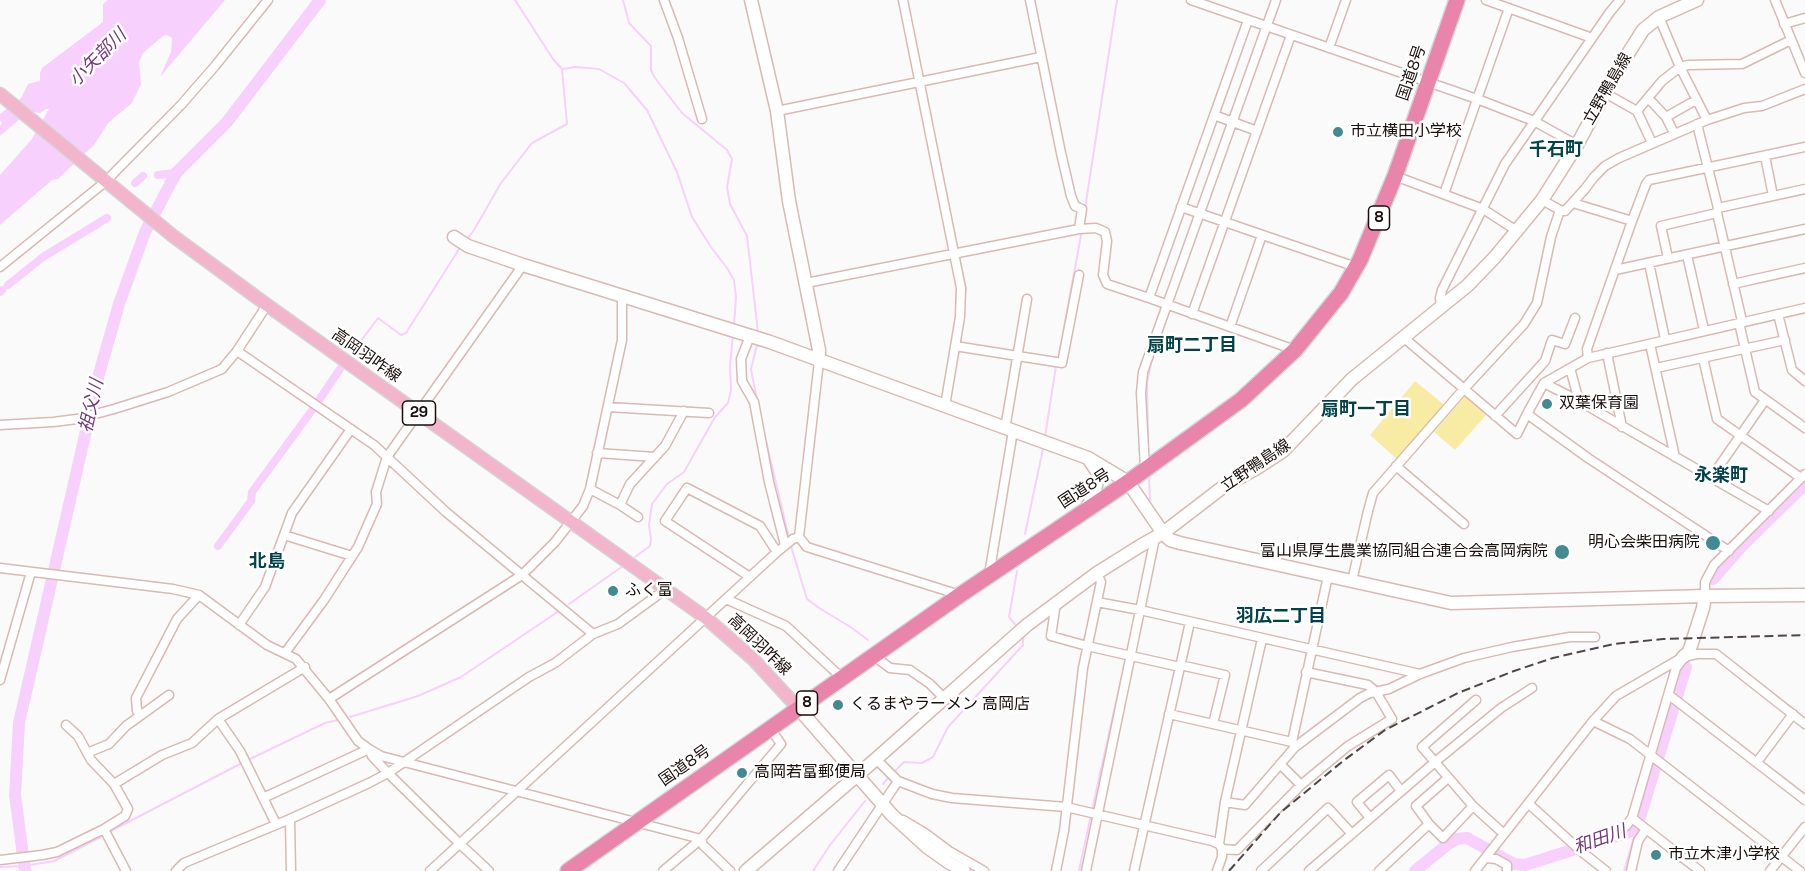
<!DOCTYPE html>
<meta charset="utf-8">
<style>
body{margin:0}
canvas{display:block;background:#fafafa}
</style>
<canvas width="1805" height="871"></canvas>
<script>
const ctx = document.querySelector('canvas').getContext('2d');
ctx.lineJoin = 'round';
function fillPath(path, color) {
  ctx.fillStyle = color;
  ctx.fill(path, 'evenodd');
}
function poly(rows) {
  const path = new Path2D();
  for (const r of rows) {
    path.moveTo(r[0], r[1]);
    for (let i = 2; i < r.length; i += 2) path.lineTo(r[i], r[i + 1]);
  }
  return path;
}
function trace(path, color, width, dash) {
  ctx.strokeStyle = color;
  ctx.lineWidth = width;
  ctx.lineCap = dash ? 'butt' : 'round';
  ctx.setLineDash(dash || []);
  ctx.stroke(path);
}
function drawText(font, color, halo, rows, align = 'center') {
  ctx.font = font + ' "Space Grotesk","Noto Sans JP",sans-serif';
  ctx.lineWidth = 5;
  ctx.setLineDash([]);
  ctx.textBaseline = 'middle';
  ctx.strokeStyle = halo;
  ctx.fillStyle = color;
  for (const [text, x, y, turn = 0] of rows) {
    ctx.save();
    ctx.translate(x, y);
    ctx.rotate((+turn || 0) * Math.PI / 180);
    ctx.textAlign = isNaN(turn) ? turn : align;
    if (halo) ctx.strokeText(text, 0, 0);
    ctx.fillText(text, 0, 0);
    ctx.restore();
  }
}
const green = poly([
 [1415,381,1447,407,1400,462,1370,435],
 [1466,395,1488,413,1455,450,1434,432]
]);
const water = poly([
 [108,0,225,0,160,77,171,52,172,38,167,35,163,36,143,53,139,62,141,85,131,104,109,122,94,145,58,179,52,180,0,225,0,175,32,139,49,109,46,109,40,113,33,112,21,118,0,136,0,126,2,123,0,120,0,114,21,98,28,84,40,81,40,73,42,68,103,22,103,4]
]);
const stream = poly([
 [623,0,629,23,651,46,651,70,655,78,682,113,727,150,732,159,727,187,730,204,747,236,758,332],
 [1272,25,1280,0],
 [913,31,923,78],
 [562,69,576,67,599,69,624,83,647,110,677,172,692,217,711,247,727,268,734,280,736,297,734,325],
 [924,84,966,290,964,305],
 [1237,121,1270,30],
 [1085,209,1117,0],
 [1205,211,1235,126],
 [467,239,474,230,501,183,532,143,567,124,562,69,553,59,515,0],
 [757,345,751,369,757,400],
 [352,353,378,318,401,335,406,333,461,246],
 [1058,360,1082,230],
 [1045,437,1056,366],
 [766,441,789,538],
 [1148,444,1147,382,1151,363,1169,312],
 [1149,474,1150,504],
 [1025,534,1043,449],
 [790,543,807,599,819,608,852,628,868,640],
 [635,557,650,546,651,539,649,525,652,504,667,484,684,472,715,417,728,403,731,390,730,367,733,334],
 [1017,571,1009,617,1018,628],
 [569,604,623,566],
 [350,717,418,696,461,677,559,611],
 [250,759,325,723,338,720],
 [893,773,904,762,922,763,933,757,948,727,1023,645,1023,635],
 [883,784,889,777],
 [1092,810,1126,657],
 [109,832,242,763],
 [0,867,24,866,54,861,103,836],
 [813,871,830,845,865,801],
 [1079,871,1091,815],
 [1624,871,1637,827]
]);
const canal = poly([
 [158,175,176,173],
 [135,183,143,176],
 [8,285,43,257,107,218],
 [0,292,2,290],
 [319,400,340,369],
 [218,546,251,501,252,492,313,409]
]);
const river = poly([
 [1713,579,1741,547,1805,484],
 [25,871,15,795,19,723,99,374,119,304,145,232,176,173,227,122,320,0],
 [1415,871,1448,844,1457,839,1467,838,1514,864,1525,865,1629,832,1637,827,1686,667]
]);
const street = poly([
 [664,0,678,38,702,119],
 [903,0,961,288,960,317,945,406],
 [1030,0,1061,153,1071,196,1075,206,1082,209,1079,229],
 [1191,0,1477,99,1534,121,1577,145],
 [1486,0,1592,38],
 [1775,0,1805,73],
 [1659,17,1680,67,1707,120],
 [1784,24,1805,18],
 [1329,48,1346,0],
 [1605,93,1637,111,1662,81,1680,67,1688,65,1742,64,1791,40],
 [1648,98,1666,117,1674,133],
 [777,111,1041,57],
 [1637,111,1652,143],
 [1214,115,1257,131],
 [1666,117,1696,100],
 [1697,124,1718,208,1717,213,1742,321,1740,327,1755,392,1805,428],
 [1765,156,1773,196],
 [1395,176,1483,209,1517,231],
 [1444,194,1509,8],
 [1542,200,1560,210,1565,211,1585,189,1594,177,1605,166,1619,158,1707,120,1744,108,1762,106,1805,89],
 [1573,203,1632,221,1587,349,1588,358],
 [1181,207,1356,267],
 [1718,208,1805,189],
 [1632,221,1646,184,1649,180,1805,147],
 [1687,255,1704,330],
 [1668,258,1661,226,1717,213],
 [1649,263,1665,339],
 [0,267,105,182,181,105,215,66,268,0],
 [1615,270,1805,229],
 [806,283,1079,229,1096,228,1105,232,1107,241,1103,275,1107,284,1149,298,1295,350],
 [1733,284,1805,268],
 [1149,298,1248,20],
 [1441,309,1440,298,1442,290,1505,164,1610,12,1620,0],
 [1192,314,1291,35],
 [1778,314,1792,370,1805,381],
 [1230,327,1262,235],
 [750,336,741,359,742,381,754,402,769,482,785,545],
 [1403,337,1517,434,1527,414,1588,458,1729,551],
 [1650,344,1675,457],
 [955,346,1062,363,1079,275],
 [237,351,374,445,446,512,593,634],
 [1607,353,1622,427],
 [1703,358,1717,419,1801,478],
 [819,361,799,537,807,547,960,595],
 [1570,368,1579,401],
 [1656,368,1785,340],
 [1544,383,1579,401,1769,511],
 [608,407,709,413],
 [1527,414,1544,383,1588,358,1805,308],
 [1495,416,1545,361,1552,340,1565,344,1575,318],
 [0,425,53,422,77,419,114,409,168,392,222,369,237,351,267,305],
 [1005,429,1027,299],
 [597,453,655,457],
 [1396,466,1464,524],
 [1145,469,1141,393,1143,372,1276,0],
 [1711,478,1765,400],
 [590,489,620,505,638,517],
 [620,505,630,484,665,446,684,411],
 [284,535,352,556],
 [0,568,173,589,199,595,267,645,296,659,329,699,358,741,369,749,372,756,388,773,460,844,489,871],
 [989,575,1013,431],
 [750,577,665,521,687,488,760,526,777,552],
 [1352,581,1368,511,1373,493,1463,390,1524,324,1537,303,1551,237,1560,210],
 [1705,596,1705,582,1714,565,1805,474],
 [726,599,786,626,842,678],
 [1097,602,1140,610,1420,674],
 [1056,603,1051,636,1087,646,1180,667,1190,622],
 [239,625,265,587,292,513,351,429],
 [285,653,324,600,358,547,377,504,376,492,387,457,523,265],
 [874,656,890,668,910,670,930,684,944,698],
 [1180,665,1225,675,1213,724],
 [0,680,31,572],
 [1669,695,1805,800],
 [329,699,522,575,555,542,583,506,590,489,622,340,622,296],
 [1476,700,1422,747,1473,806,1504,834],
 [141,714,137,711,136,698,177,619,199,595],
 [1169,714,1292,742],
 [218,719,240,751,276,824],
 [1593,721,1630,739,1800,871],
 [1295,747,1292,742,1328,576],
 [87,753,109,744,126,726,169,695],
 [876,759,898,781,932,794,952,798,1066,807,1212,841,1219,844],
 [1757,762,1793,714],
 [1280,764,1301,785],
 [1448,778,1416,806,1429,824,1443,838,1473,806],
 [114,784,162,755,192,743,218,719,305,667],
 [263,798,369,749,381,756,404,762,701,839,703,845,730,871],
 [1225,802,1245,805,1295,747,1360,698,1370,693,1389,689,1420,674,1464,658,1512,647,1570,637,1595,637],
 [1529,804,1582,852,1606,871],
 [1370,818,1357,802,1389,775,1401,791],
 [1632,818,1700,871],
 [290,819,291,871],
 [903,820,925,833,949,851,984,871],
 [104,829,126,871],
 [1573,844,1626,826,1632,818,1676,668,1682,660],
 [1222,849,1237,850,1301,785,1348,746,1392,719,1376,692,1368,685,1306,672],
 [1486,858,1496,859,1507,865,1507,871],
 [0,860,42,855,57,852,104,829,125,816,128,809,114,784,91,760,78,736,66,725],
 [176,871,184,863,290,819,369,783,388,773,529,677,555,663,593,634,618,624,666,589],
 [430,871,777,552,793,539,799,537],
 [663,871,701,839,781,744,770,728],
 [838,871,898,781],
 [1056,871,1064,831,1083,668,1101,582,1097,573],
 [1086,871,1155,538],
 [1134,871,1180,667],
 [1217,871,1222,857,1222,849,1219,844,1225,802,1262,639],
 [1261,871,1328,808,1352,834],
 [1309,871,1435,762,1501,708,1532,688],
 [1379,871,1429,824],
 [1475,871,1593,721,1616,696,1683,657,1697,654,1716,654,1805,724],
 [1631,871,1638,841,1646,829],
 [1770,871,1805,827]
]);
const secondary = poly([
 [751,0,777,111,789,201,819,350,819,361],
 [454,237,468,246,523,265,770,342,1088,458,1128,482,1163,533,1170,540,1180,543,1451,603,1705,596,1805,595],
 [1086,509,1093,496,1098,478,1098,473,1090,461],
 [1683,657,1689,652,1703,608,1705,596],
 [798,708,892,815,927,847,948,862,964,871],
 [746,871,876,759,1027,625,1097,573,1140,546,1163,533,1223,487,1257,468,1283,451,1352,379,1467,286,1495,257,1542,200,1577,145,1614,76,1643,30,1659,17,1697,0]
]);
const primary = poly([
 [0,94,173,236,267,305,706,618,753,659,798,708]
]);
const highway = poly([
 [568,871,960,595,1128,482,1241,400,1295,350,1341,293,1360,260,1395,176,1457,0]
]);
const rail = poly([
 [1229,871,1280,813,1343,761,1385,730,1458,693,1514,671,1553,658,1614,644,1663,639,1805,635]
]);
const markers = [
 [1338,132,6,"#428a91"],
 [1547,404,6,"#428a91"],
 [1713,543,8,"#428a91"],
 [1562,552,8,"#428a91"],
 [613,591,6,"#428a91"],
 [838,705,6,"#428a91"],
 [742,773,6,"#428a91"],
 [1656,855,6,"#428a91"]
];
const shields = [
 [1379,218,21],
 [419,413,33],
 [807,703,21]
];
const shieldNames = [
 ["8",1379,218],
 ["29",419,413],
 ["8",807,703]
];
const streetNames = [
 ["国道8号",1412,73,-71],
 ["立野鴨島線",1608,89,-60],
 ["高岡羽咋線",366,356,35],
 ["立野鴨島線",1256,466,-34],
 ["国道8号",1085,489,-33],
 ["高岡羽咋線",759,645,44],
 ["国道8号",685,766,-35]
];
const poiNames = [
 ["市立横田小学校",1350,132],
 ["双葉保育園",1559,404],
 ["明心会柴田病院",1700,543,"right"],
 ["富山県厚生農業協同組合連合会高岡病院",1548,552,"right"],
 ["ふく富",625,591],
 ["くるまやラーメン 高岡店",850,705],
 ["高岡若富郵便局",754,773],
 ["市立木津小学校",1668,855]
];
const waterNames = [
 ["小矢部川",98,58,-45],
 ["祖父川",92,406,-77],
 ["和田川",1600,840,-19]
];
const neighbourhoodNames = [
 ["千石町",1556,150],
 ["扇町二丁目",1192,346],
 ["扇町一丁目",1366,410],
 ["永楽町",1721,476],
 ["北島",267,562],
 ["羽広二丁目",1281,617]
];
fillPath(green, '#f8eca4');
fillPath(water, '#f8d0fe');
trace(stream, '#f8d0fe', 2);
trace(canal, '#f8d0fe', 8);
trace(river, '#f8d0fe', 12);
trace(street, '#dab9b2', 11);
trace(secondary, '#dab9b2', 15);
trace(primary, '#d6d4d3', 15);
trace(highway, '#d6d4d3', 18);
trace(street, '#fff', 8);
trace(secondary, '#fff', 12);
trace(primary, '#f2b5cc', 12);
trace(highway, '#e984aa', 15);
trace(rail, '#504745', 2, [9, 4.5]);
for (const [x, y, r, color] of markers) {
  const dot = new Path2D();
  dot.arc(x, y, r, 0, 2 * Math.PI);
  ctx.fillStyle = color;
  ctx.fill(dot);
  trace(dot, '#fff', 2);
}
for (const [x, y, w] of shields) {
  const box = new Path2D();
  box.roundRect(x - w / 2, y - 12, w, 24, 4.5);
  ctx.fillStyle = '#fff';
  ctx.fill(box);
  trace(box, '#190e0b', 1.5);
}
drawText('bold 15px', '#190e0b', null, shieldNames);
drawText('16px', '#190e0b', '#fff', streetNames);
drawText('16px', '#190e0b', '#fff', poiNames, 'left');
drawText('italic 18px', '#73397c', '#fff', waterNames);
drawText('bold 18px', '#004449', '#fff', neighbourhoodNames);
</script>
